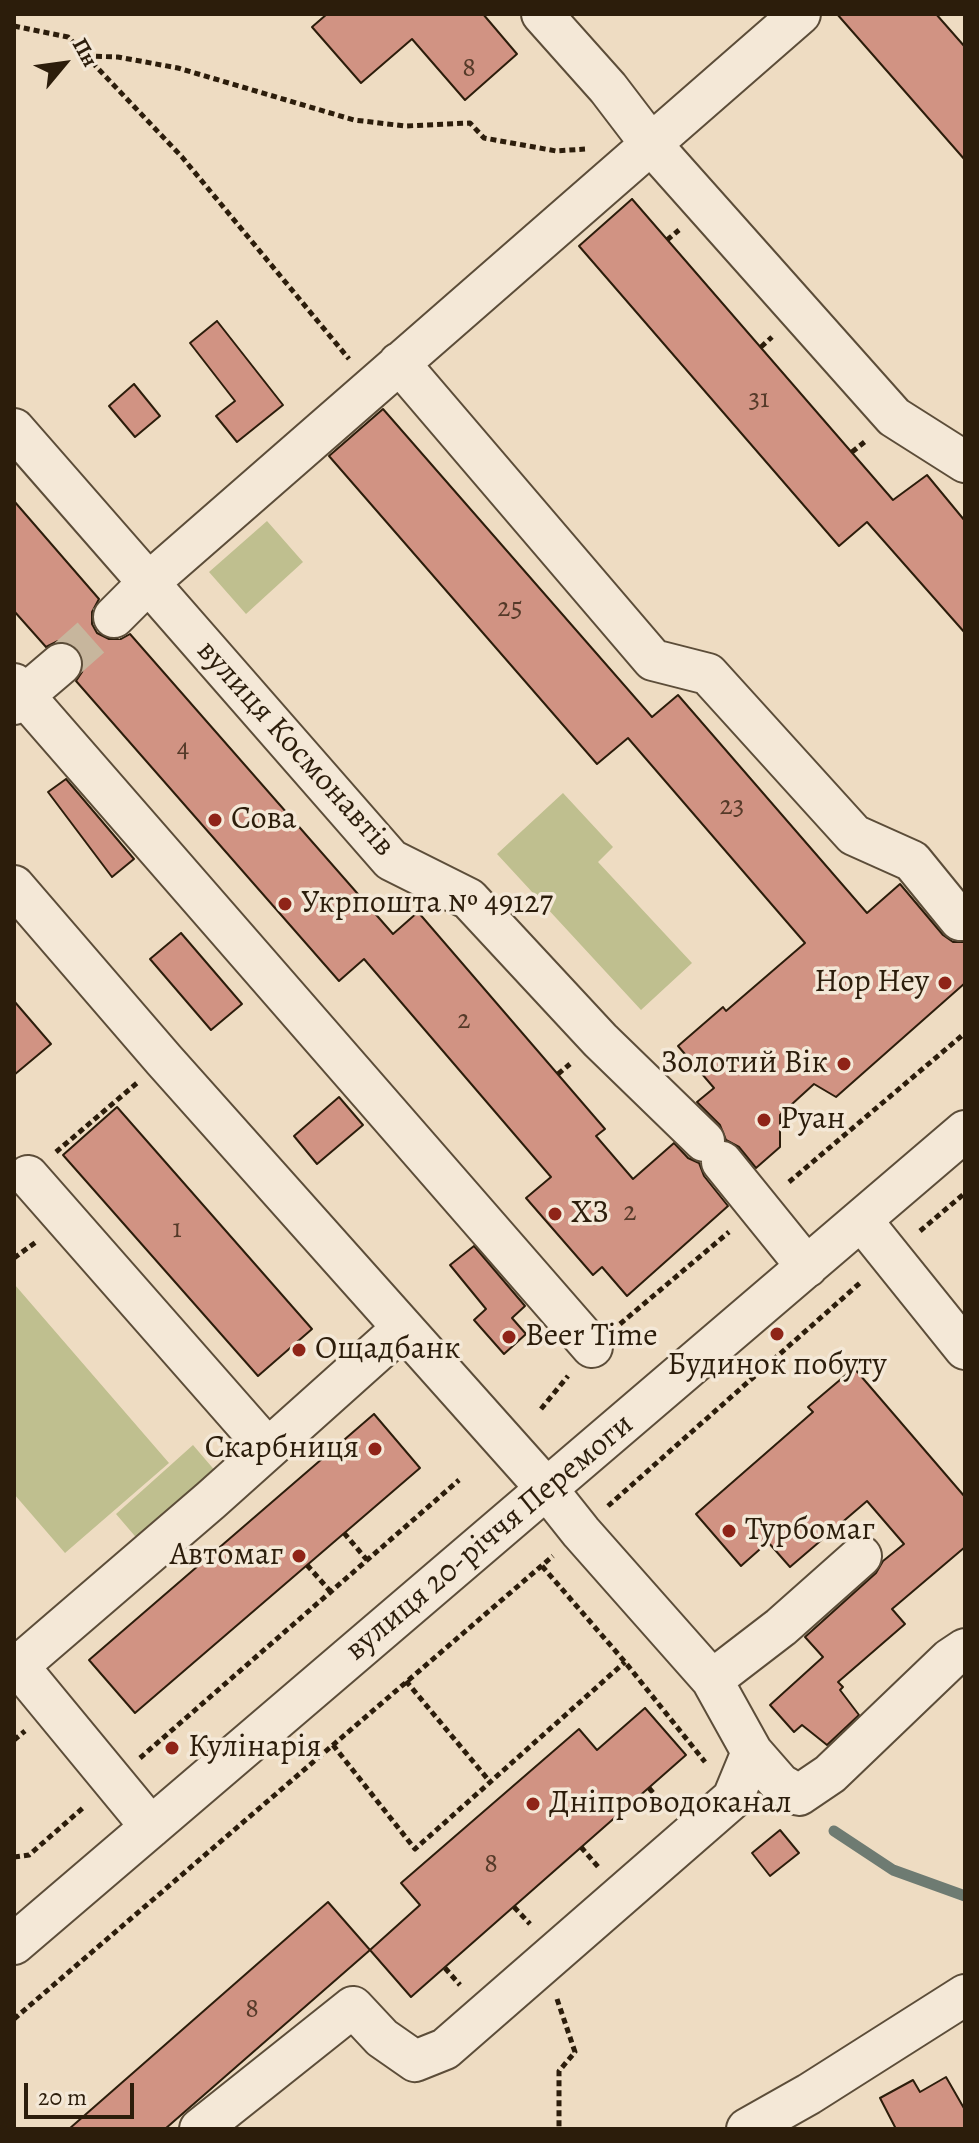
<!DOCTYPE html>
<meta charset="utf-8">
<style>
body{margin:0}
#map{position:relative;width:979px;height:2143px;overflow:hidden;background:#eedcc2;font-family:Alegreya,serif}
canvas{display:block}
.frame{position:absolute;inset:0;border:16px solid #2c1d0b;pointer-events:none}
.north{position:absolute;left:24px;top:24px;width:80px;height:80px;-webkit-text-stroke:6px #f4e8d7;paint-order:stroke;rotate:61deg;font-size:22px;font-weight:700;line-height:32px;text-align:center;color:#2c1d0b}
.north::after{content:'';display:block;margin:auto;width:28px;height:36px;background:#2c1d0b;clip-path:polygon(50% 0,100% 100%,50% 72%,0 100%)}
.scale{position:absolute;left:24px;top:2083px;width:110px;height:36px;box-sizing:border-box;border:4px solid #2c1d0b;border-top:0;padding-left:10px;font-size:24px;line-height:28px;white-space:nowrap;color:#2c1d0b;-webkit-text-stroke:6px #f4e8d7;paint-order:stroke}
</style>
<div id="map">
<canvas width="979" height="2143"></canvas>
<div class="frame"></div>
<div class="north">Пн</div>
<div class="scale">20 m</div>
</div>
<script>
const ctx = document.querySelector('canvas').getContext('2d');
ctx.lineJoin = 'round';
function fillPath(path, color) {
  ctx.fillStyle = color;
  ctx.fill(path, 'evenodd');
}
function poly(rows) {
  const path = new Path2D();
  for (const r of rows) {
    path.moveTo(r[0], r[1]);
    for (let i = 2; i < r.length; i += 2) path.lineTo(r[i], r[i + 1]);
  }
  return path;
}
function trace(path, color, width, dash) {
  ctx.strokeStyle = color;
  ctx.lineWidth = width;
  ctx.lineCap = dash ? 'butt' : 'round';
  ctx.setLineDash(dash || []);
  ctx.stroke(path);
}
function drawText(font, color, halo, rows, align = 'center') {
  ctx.font = font + ' Alegreya,serif';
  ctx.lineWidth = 7;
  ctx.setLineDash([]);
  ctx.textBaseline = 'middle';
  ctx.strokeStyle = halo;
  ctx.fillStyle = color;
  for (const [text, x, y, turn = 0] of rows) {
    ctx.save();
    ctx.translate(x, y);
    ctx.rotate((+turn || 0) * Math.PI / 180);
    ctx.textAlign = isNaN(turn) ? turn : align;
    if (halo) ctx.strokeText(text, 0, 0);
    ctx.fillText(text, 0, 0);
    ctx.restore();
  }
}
const green = poly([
 [267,521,303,562,246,614,209,572],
 [563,793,613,847,598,862,692,963,641,1010,497,854],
 [15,1285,169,1463,65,1553,14,1494],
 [193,1445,223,1480,146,1549,116,1514]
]);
const stream = poly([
 [834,1831,893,1870,965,1896]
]);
const building = poly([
 [327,14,483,14,517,54,465,100,412,39,361,83,312,27,327,14],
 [837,14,936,14,965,47,965,160,837,14],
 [632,199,893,500,927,475,965,521,965,633,867,522,839,546,579,246,632,199],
 [217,321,283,405,237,442,216,416,235,401,190,343,217,321],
 [134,384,160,416,135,437,109,406,134,384],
 [383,409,652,717,678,695,867,913,900,884,943,935,953,942,965,942,965,983,836,1097,814,1084,780,1115,780,1147,756,1168,739,1147,726,1140,720,1125,697,1102,714,1088,678,1046,723,1007,726,1011,805,943,628,738,597,764,329,456,383,409],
 [14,501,99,599,92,612,92,624,97,633,109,639,121,639,130,634,393,934,418,912,605,1129,596,1136,633,1179,674,1143,688,1158,699,1163,704,1176,728,1206,627,1296,602,1267,593,1275,526,1198,551,1177,364,959,339,981,76,681,82,672,84,661,78,649,69,643,58,641,46,647,14,611,14,501],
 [66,779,134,859,112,877,48,792,66,779],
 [181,933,242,1004,211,1030,150,959,181,933],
 [14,1001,51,1044,14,1075,14,1001],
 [339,1097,363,1125,317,1164,294,1136,339,1097],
 [117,1107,312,1329,258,1376,63,1155,117,1107],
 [474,1246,525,1306,512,1318,526,1334,504,1354,474,1320,486,1309,450,1265,474,1246],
 [854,1368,965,1497,965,1547,892,1609,905,1624,838,1682,843,1687,840,1690,859,1715,827,1745,802,1725,794,1732,770,1705,823,1657,805,1637,876,1573,883,1561,904,1544,867,1501,790,1567,768,1542,741,1566,696,1514,813,1412,808,1407,854,1368],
 [374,1414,420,1468,135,1713,89,1660,374,1414],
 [645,1708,686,1755,411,1997,370,1950,420,1905,401,1883,579,1729,597,1750,645,1708],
 [780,1830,799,1853,770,1876,752,1853,780,1830],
 [328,1902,370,1950,165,2129,69,2129,328,1902],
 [946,2077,965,2110,965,2129,896,2129,880,2098,913,2080,920,2092,946,2077]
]);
const minorTunnel = poly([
 [61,664,114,617]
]);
const path = poly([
 [14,26,68,37,182,157,349,359],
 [86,56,118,57,178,68,354,120,405,126,470,123,484,138,556,151,585,149],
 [667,240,679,230],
 [761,347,772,337],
 [852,452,867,440],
 [558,1074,570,1064],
 [56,1152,137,1083],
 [789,1182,965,1033],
 [920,1231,965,1193],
 [14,1258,36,1242],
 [620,1324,729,1232],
 [541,1409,568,1376],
 [608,1506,861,1282],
 [344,1533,367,1560],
 [307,1565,330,1591],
 [542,1566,625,1662,705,1762],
 [406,1681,491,1783],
 [14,1740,25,1731],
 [333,1745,415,1849,625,1662],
 [140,1758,459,1480],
 [649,1788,667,1809],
 [581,1847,599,1868],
 [14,1857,29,1855,84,1807],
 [514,1907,530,1924],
 [445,1968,460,1985],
 [557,1999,575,2052,559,2071,559,2129],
 [14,2019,553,1556]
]);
const minor = poly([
 [542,14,608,88,650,143,894,417,965,462],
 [399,363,653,660,708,674,854,835,912,861,960,920],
 [14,429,391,860,469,899,600,1040,704,1141],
 [114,617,147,584,800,14],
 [14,684,592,1347],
 [14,704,61,664],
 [14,886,164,1060,546,1488,581,1532,712,1680,752,1752,733,1798,445,2049,415,2061,382,2038,353,2007,200,2129],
 [722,1162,807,1267],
 [28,1176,268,1449],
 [862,1221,965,1349],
 [14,1661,151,1827],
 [18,1666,211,1500,403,1328],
 [712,1680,781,1627,861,1556],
 [752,1752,780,1784,799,1795,830,1774,950,1659,965,1649],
 [14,1944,965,1131],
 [747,2129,809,2094,965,1995]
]);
const markers = [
 [215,820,8,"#8f2418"],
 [285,904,8,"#8f2418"],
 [945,983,8,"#8f2418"],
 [844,1064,8,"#8f2418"],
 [764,1120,8,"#8f2418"],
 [555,1214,8,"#8f2418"],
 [777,1334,8,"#8f2418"],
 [509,1337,8,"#8f2418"],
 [299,1350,8,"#8f2418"],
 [375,1449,8,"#8f2418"],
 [729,1531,8,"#8f2418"],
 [299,1556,8,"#8f2418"],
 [172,1748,8,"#8f2418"],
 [533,1804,8,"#8f2418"]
];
const numberNames = [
 ["8",469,69],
 ["31",759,400],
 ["25",510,609],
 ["4",183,749],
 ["23",732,807],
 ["2",464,1021],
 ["2",630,1213],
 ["1",177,1230],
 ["8",491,1865],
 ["8",252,2010]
];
const streetNames = [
 ["вулиця Космонавтів",295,749,48],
 ["вулиця 20-річчя Перемоги",490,1538,-40]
];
const poiNames = [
 ["Сова",231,820],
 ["Укрпошта № 49127",301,904],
 ["Hop Hey",929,983,"right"],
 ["Золотий Вік",828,1064,"right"],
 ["Руан",780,1120],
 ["ХЗ",571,1214],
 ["Beer Time",525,1337],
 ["Ощадбанк",315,1350],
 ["Будинок побуту",777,1366,"center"],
 ["Скарбниця",359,1449,"right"],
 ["Турбомаг",745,1531],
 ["Автомаг",283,1556,"right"],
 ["Кулінарія",188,1748],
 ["Дніпроводоканал",549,1804]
];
fillPath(green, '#bfbf8f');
trace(stream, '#6e7b72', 11);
fillPath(building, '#d19383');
trace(building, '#2c1d0b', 2);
trace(minorTunnel, '#c7b69d', 40, [40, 20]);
trace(minor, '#5c4d39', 44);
trace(path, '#2c1d0b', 5, [6, 4]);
trace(minor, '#f4e8d7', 40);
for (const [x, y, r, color] of markers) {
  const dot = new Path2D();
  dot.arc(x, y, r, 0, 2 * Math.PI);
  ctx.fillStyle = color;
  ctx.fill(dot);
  trace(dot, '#f4e8d7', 3);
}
drawText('28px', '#553a29', null, numberNames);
drawText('32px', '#2c1d0b', '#f4e8d7', streetNames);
drawText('32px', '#2c1d0b', '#f4e8d7', poiNames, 'left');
</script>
